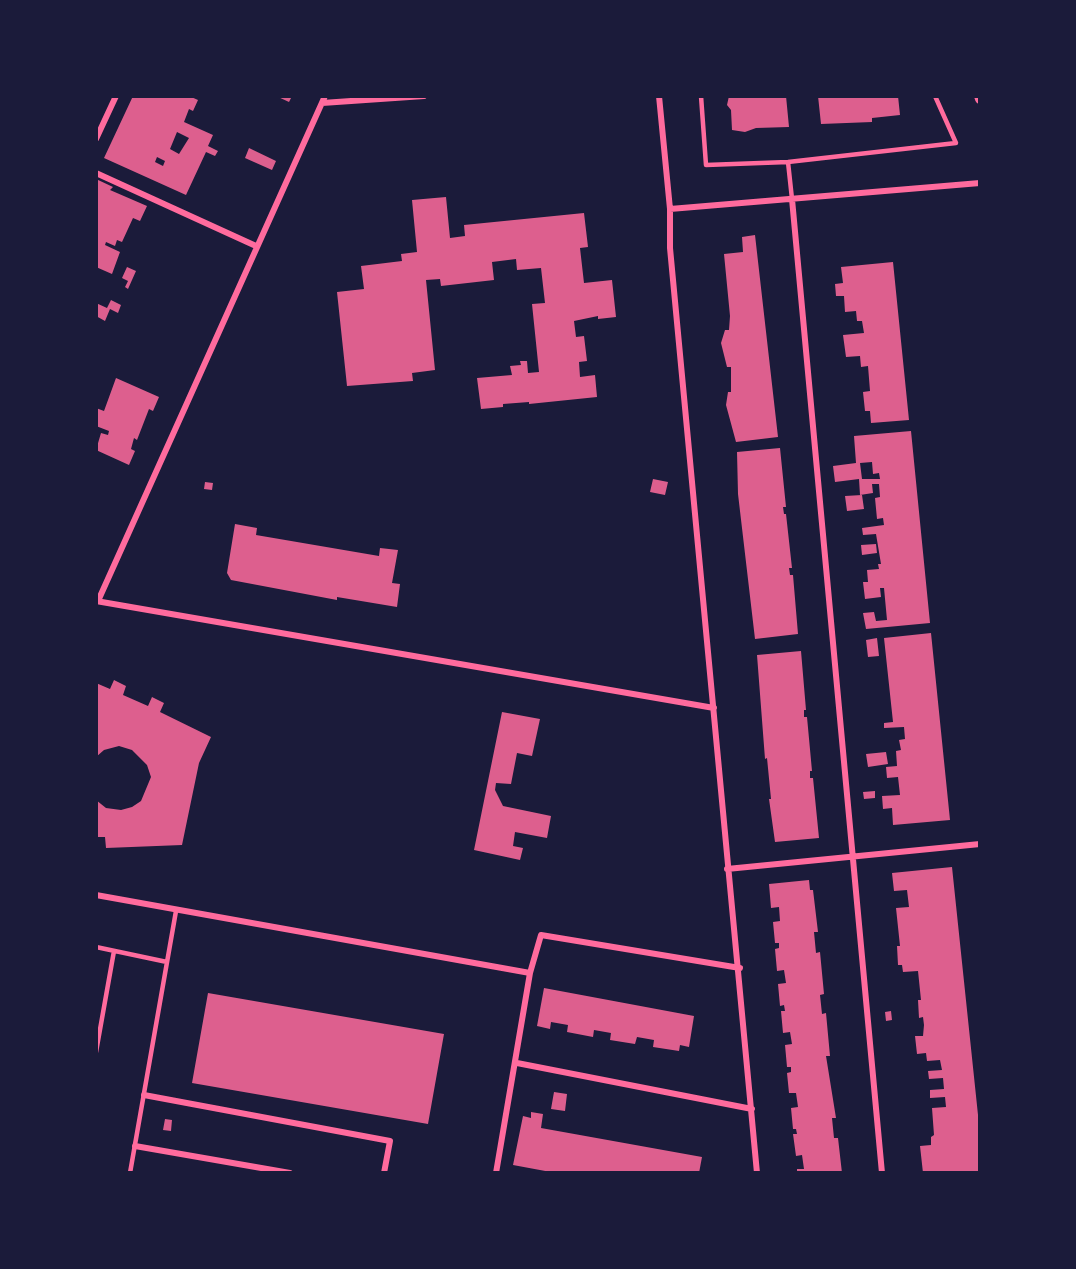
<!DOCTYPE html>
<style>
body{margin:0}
#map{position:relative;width:1076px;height:1269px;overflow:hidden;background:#1b1b3a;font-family:Figtree,sans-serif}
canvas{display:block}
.frame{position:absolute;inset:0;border:98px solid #1b1b3a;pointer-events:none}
</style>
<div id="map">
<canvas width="1076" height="1269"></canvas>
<div class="frame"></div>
</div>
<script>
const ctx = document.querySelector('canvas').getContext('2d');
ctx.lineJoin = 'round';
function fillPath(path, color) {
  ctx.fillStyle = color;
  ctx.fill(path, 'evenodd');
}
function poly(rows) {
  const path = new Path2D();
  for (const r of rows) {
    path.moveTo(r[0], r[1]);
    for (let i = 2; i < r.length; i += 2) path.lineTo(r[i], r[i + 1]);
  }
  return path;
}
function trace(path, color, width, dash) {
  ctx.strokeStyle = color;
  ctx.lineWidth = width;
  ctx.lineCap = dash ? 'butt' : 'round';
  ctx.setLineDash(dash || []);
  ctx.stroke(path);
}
const building = poly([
 [133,96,189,96,198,100,193,111,189,109,184,122,213,135,208,146,218,151,215,156,206,152,186,195,104,158],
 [177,132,189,138,179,154,170,149],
 [157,157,165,161,163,166,155,162],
 [276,96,292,96,289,102],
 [729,96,786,96,789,127,756,128,745,132,732,130,731,110,727,105],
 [818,96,898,96,900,115,872,118,872,122,821,124],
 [249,148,276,161,272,170,245,158],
 [96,179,113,187,110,190,147,206,140,221,133,218,122,242,117,240,115,246,106,242,105,245,120,252,112,274,96,267],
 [446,197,450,238,465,236,464,225,584,213,588,247,580,248,584,283,612,280,616,317,598,319,598,316,574,321,576,337,584,336,587,361,579,362,580,377,595,375,597,397,529,404,529,402,503,404,503,407,481,409,477,378,512,375,510,366,521,365,520,361,527,361,528,373,539,372,532,304,545,303,541,268,517,270,516,259,492,262,494,280,441,286,440,279,426,280,435,370,412,373,413,381,347,386,337,292,364,289,361,266,402,261,401,254,417,252,412,200],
 [755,235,778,437,736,442,726,405,728,392,731,392,731,367,727,367,721,343,725,330,729,330,730,316,724,254,743,252,742,237],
 [893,262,909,420,871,423,870,411,865,411,863,392,870,391,868,366,861,367,860,356,846,357,843,335,864,333,862,321,857,321,856,311,845,312,844,296,836,296,835,284,843,283,841,267],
 [127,267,136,271,128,289,125,287,128,281,122,278],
 [111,300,121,305,118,313,110,309,105,321,96,316,96,303,107,308],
 [116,378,159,397,153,411,149,409,137,440,134,438,131,449,135,451,129,465,96,450,101,433,108,435,109,431,96,426,96,408,104,411],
 [911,431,930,623,866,629,863,613,874,612,876,621,887,620,884,588,880,588,881,597,865,599,863,582,868,582,867,570,879,569,878,564,881,564,876,534,863,535,862,528,884,525,883,518,877,519,875,498,880,497,879,484,872,484,873,493,860,495,859,479,835,482,833,466,856,463,854,436],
 [872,462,873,474,879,473,880,479,862,479,860,463],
 [780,448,786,507,783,507,784,514,786,514,792,568,789,568,790,575,793,575,798,634,755,639,738,494,737,452],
 [653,479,668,482,665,495,650,492],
 [205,482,213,483,212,490,204,489],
 [862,495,864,509,847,511,845,496],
 [235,524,257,528,256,535,379,556,380,548,398,550,392,583,400,584,397,607,337,597,337,600,231,580,227,573],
 [876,544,877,553,862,555,861,545],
 [931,633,950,820,893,825,892,808,883,809,882,796,900,795,898,777,887,778,886,767,897,766,896,751,901,750,899,740,905,739,904,727,884,728,884,723,893,722,884,638],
 [877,638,879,656,868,657,866,640],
 [801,651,806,710,804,710,804,717,807,717,812,771,810,771,810,778,813,778,819,838,775,842,769,799,771,799,767,758,765,759,757,655],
 [114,680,126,686,123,695,148,706,152,697,164,703,160,712,211,737,199,763,182,845,106,848,105,837,96,837,96,800,106,808,121,810,132,807,141,801,151,777,147,765,132,750,119,746,104,750,96,757,96,683,110,689],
 [502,712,540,719,532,756,517,753,511,784,496,783,495,790,503,806,551,816,547,838,515,832,513,846,523,848,520,860,474,850],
 [886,752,888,764,868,767,866,754],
 [875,791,875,798,864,799,863,792],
 [952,867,980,1134,980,1173,923,1173,920,1146,931,1145,931,1137,934,1135,932,1108,946,1107,945,1097,930,1098,930,1090,944,1089,943,1078,929,1079,928,1071,942,1070,940,1060,927,1061,926,1053,917,1054,915,1036,923,1036,924,1025,923,1017,919,1018,918,1000,921,1000,918,971,903,972,902,965,898,965,897,946,900,946,896,908,909,907,907,890,894,891,892,873],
 [809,880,810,890,813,890,818,932,814,932,816,953,820,952,824,994,820,995,822,1014,826,1013,830,1056,826,1056,836,1118,832,1118,834,1138,838,1138,842,1173,797,1173,797,1169,804,1169,802,1155,796,1156,793,1134,797,1134,796,1129,793,1129,791,1108,798,1107,796,1093,789,1093,787,1073,791,1072,791,1067,787,1067,785,1045,792,1044,790,1032,783,1033,781,1011,785,1011,784,1005,780,1006,778,984,786,983,784,970,777,971,775,949,779,948,779,943,775,943,773,922,780,921,779,907,771,908,769,884],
 [544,988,694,1016,689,1047,680,1045,679,1051,653,1047,654,1040,637,1037,635,1044,610,1040,611,1033,594,1030,593,1037,567,1032,568,1025,551,1022,550,1029,537,1026],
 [208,993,444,1034,428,1124,192,1083],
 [891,1011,892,1020,886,1021,885,1012],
 [554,1092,567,1094,565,1111,551,1109],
 [531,1112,543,1114,541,1128,702,1157,699,1173,556,1173,513,1165,523,1116,531,1118],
 [165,1119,172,1120,171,1131,163,1130]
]);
const service = poly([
 [701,96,706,165,788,162,956,143,935,96],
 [788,162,792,199],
 [96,947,167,962],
 [96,1052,114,951],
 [130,1173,176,911]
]);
const minor = poly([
 [659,96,670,209,670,248,757,1173],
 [322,103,424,96],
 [96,139,116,96],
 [96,173,256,246],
 [792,199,882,1173],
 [670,209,980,183],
 [96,601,714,708],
 [98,601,325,96],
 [727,869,980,844],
 [96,895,530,973],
 [517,1063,752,1109],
 [144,1095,390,1141,384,1173],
 [135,1146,290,1173],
 [496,1173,530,973,541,935,740,968]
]);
const tertiary = poly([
 [979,96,980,99]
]);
fillPath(building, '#dd5f8e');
trace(service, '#ff6b9d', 4.5);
trace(minor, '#ff6b9d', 6);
trace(tertiary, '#ff6b9d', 10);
</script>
